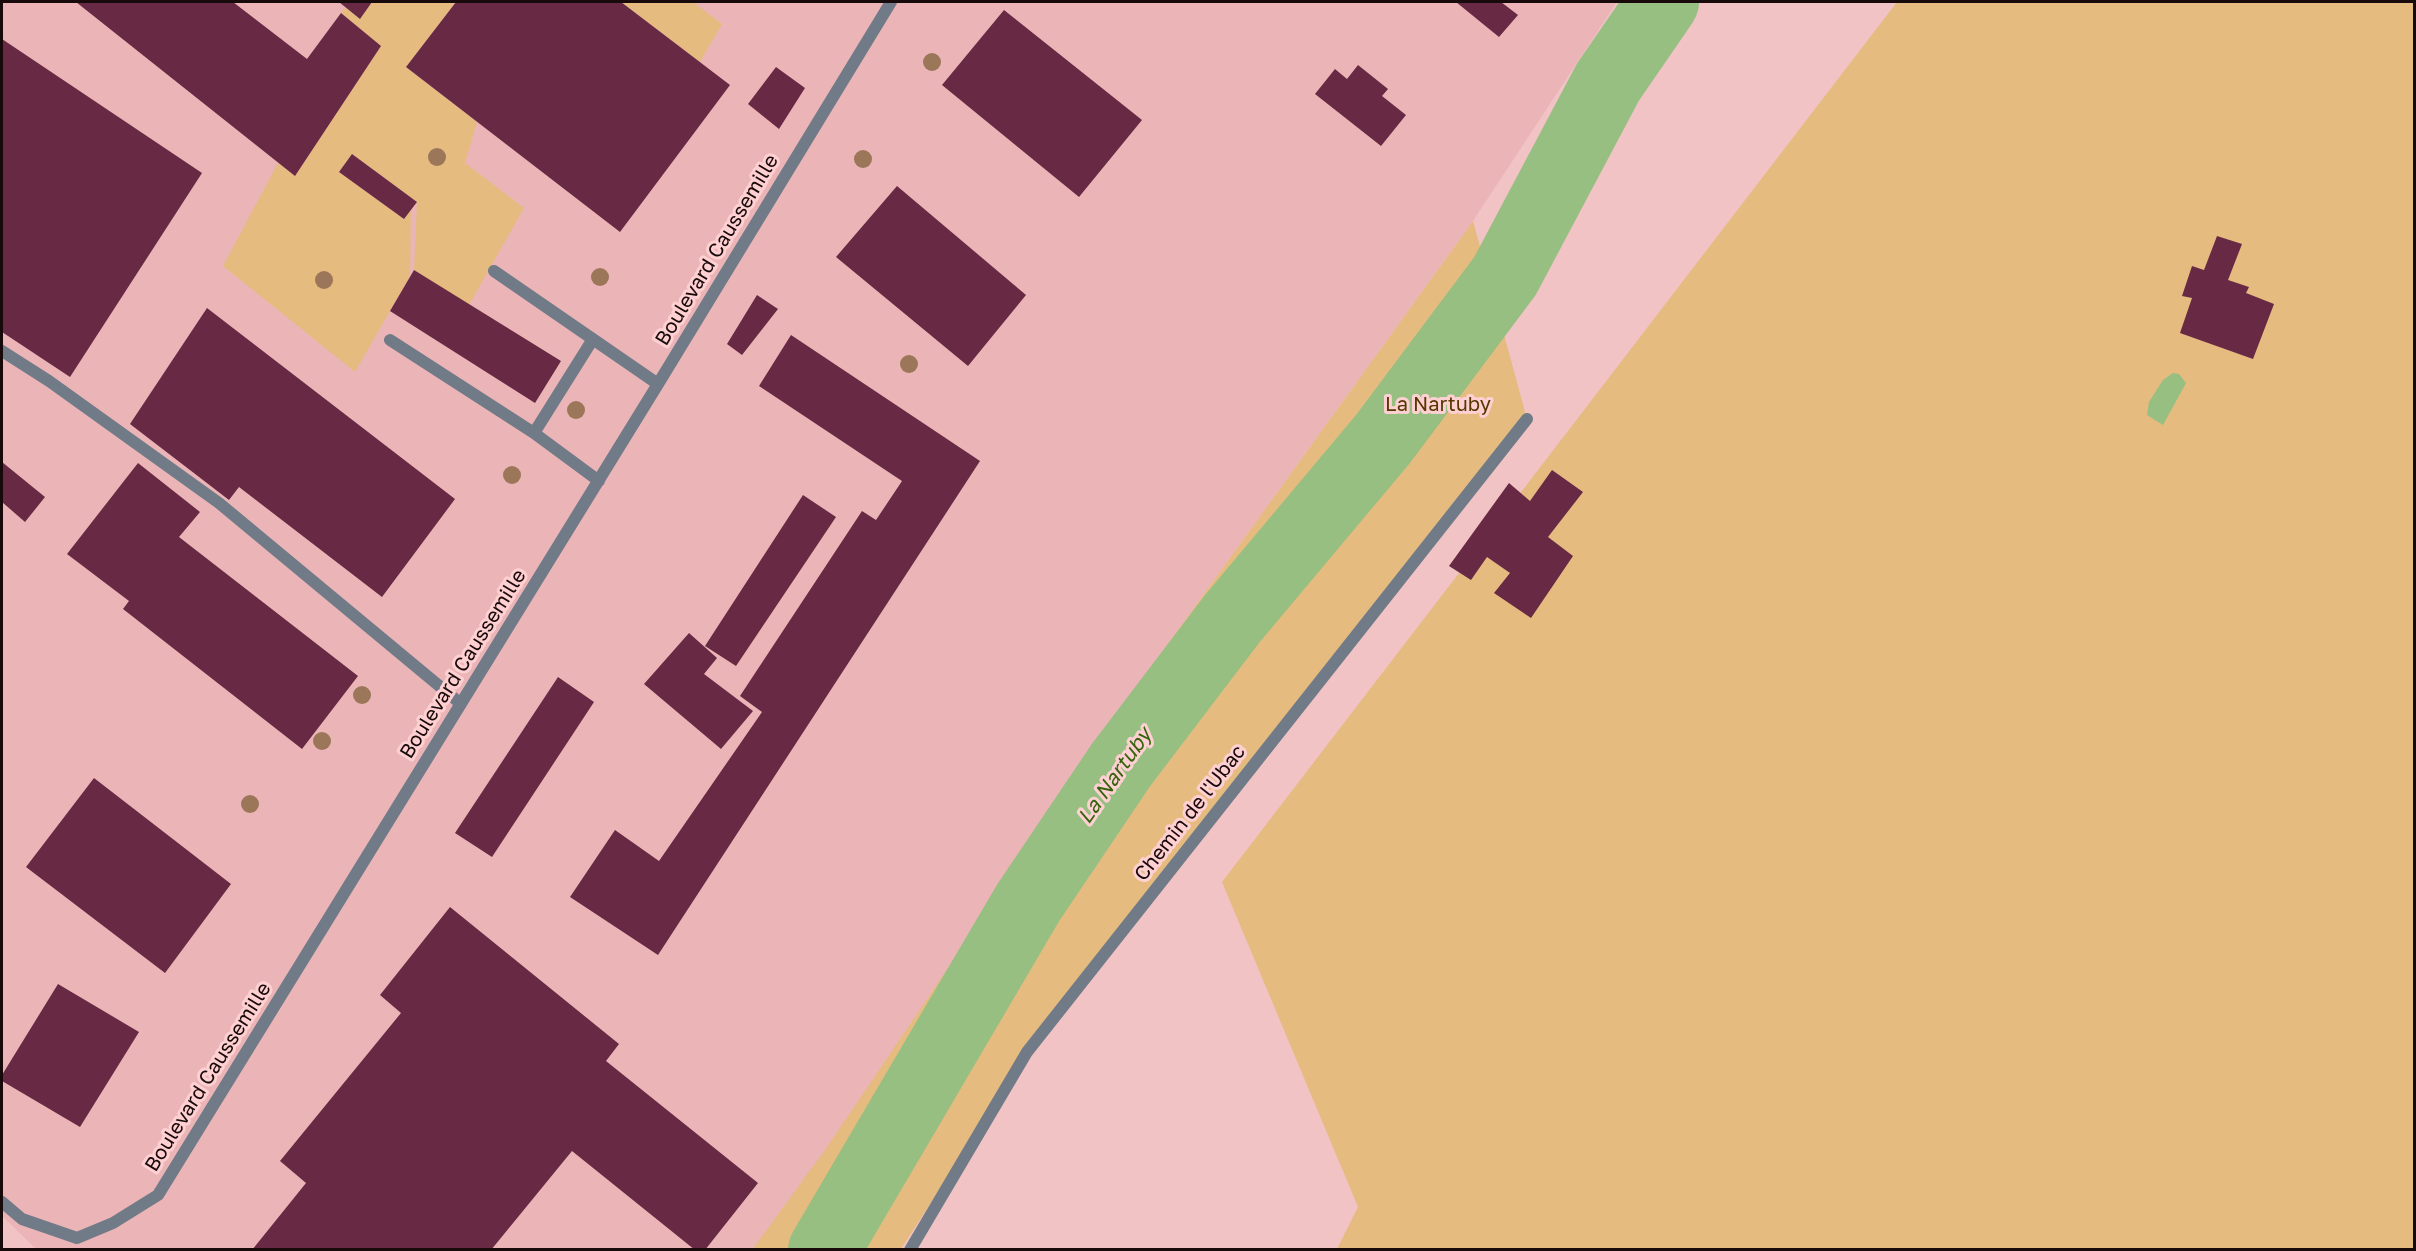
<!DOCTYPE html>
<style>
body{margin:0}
#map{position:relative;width:2416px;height:1251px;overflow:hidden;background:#f1c3c5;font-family:"Golos Text",sans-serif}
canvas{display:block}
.frame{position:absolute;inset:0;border:3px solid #18090a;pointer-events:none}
</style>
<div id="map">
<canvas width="2416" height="1251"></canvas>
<div class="frame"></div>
</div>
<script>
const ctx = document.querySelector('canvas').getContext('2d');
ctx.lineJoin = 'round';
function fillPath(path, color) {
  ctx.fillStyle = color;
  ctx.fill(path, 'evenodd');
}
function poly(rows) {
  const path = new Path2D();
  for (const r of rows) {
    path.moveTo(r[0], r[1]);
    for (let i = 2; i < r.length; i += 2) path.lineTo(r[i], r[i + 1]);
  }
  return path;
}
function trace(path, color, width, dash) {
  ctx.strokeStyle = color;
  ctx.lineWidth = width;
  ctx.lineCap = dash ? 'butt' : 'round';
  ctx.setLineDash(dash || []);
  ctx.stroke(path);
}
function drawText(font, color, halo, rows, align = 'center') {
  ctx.font = font + ' "Golos Text",sans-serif';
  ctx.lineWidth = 6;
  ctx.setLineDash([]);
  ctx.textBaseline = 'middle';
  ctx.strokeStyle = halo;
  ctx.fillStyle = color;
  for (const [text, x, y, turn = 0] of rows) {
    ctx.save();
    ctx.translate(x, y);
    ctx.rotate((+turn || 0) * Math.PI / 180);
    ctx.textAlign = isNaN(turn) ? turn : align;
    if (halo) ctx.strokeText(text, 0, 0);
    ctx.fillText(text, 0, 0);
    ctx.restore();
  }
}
const built = poly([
 [2,2,1617,2,1473,221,1152,666,825,1183,772,1250,37,1250,2,1216]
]);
const green = poly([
 [372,2,456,2,406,67,477,122,465,163,524,208,469,305,414,270,417,202,352,154,339,172,404,219,411,209,410,276,355,372,223,266,278,163,295,176,381,46,341,13,346,7,360,18],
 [621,2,693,2,722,24,700,62],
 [1897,2,2414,2,2414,1249,1337,1249,1358,1207,1222,882],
 [1473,221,1527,419,1037,1039,901,1249,752,1250,827,1147,1152,666]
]);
const water = poly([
 [2173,373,2179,374,2186,383,2163,425,2147,415,2149,402,2163,380]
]);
const river = poly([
 [824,1250,1028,903,1121,765,1232,619,1383,439,1505,276,1608,82,1663,2]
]);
const building = poly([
 [76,2,233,2,307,59,341,13,381,46,295,176],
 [339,2,372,2,360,19],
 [456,2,621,2,730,85,620,232,406,67],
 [1456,2,1501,2,1518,15,1499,37],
 [1004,10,1142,120,1079,197,942,85],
 [2,39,202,173,70,377,2,332],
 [1358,65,1388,89,1382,96,1406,115,1381,146,1315,94,1335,69,1347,79],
 [776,67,805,88,779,129,748,104],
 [352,154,417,202,404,219,339,172],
 [897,186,1026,295,968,366,836,257],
 [2217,236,2242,244,2228,280,2249,287,2246,293,2274,304,2253,359,2180,333,2192,298,2182,296,2192,266,2204,270],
 [414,270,561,361,535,403,390,311],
 [757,295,778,309,742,355,727,344],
 [207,308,455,499,382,597,239,487,229,500,130,424],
 [791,335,980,461,658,955,570,897,615,830,659,861,762,712,740,696,862,511,876,520,902,481,759,386],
 [2,462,45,497,25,522,2,502],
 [138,463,200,512,179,537,358,676,302,749,123,609,129,601,67,554],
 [1552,470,1583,492,1548,537,1573,556,1531,618,1494,593,1510,573,1487,557,1471,580,1449,566,1509,483,1530,501],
 [803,495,836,517,736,666,705,646],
 [689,633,717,658,704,674,753,711,721,749,644,684],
 [558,677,594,702,492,857,455,833],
 [94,778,231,884,165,973,26,867],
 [450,907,619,1044,606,1061,758,1183,705,1250,695,1250,572,1151,491,1250,252,1250,306,1183,280,1161,401,1013,380,995],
 [58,984,139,1032,80,1127,2,1081,2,1075]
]);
const lane = poly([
 [494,271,658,384],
 [593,339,534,433,599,481],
 [390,340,534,433],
 [2,351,49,381,219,503,461,704],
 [2,1202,22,1219,77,1238,113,1223,158,1195,658,384,891,2]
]);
const street = poly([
 [910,1250,1027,1052,1527,419]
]);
const trees = [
 [932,62],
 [437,157],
 [863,159],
 [600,277],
 [324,280],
 [909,364],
 [576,410],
 [512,475],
 [362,695],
 [322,741],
 [250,804]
];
const streetNames = [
 ["Boulevard Caussemille",717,250,-59],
 ["Boulevard Caussemille",463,664,-58],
 ["Chemin de l'Ubac",1190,813,-52],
 ["Boulevard Caussemille",208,1077,-58]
];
const parkNames = [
 ["La Nartuby",1438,405]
];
const waterNames = [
 ["La Nartuby",1115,776,-55]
];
fillPath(built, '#ebb5b7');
fillPath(green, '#e5bb7f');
fillPath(water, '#97bf82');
trace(river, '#97bf82', 72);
fillPath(building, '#682944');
trace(lane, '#717b88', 12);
trace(street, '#717b88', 12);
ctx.fillStyle = '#9b7659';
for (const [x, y] of trees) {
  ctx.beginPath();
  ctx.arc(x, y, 9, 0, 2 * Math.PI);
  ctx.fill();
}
drawText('20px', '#18090a', '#fed0d2', streetNames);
drawText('20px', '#543701', '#fed0d2', parkNames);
drawText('italic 21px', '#33640c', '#fed0d2', waterNames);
</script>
